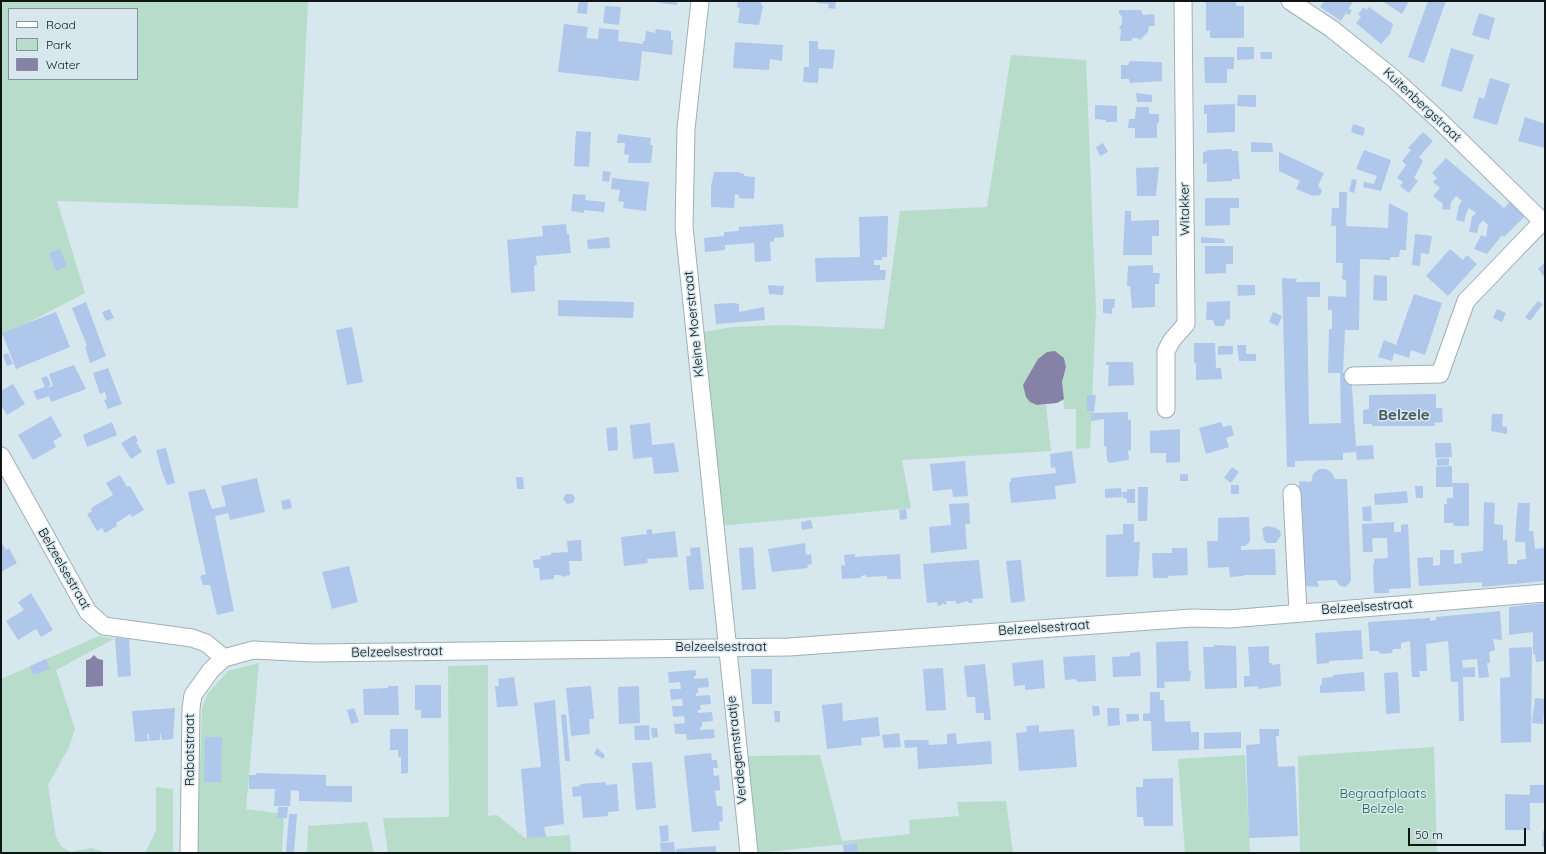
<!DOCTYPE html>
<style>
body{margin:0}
#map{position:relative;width:1546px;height:854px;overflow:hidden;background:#d6e7ee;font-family:Quicksand,sans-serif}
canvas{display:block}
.frame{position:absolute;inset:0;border:2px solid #0f1517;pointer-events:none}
.legend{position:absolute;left:8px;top:8px;width:130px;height:72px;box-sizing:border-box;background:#d6e7ee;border:1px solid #869398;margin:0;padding:5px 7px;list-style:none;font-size:12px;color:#0f1517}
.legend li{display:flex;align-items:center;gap:8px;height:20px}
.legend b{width:20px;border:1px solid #869398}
.scale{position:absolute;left:1408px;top:828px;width:118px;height:18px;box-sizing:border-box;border:2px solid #0f1517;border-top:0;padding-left:5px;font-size:12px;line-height:14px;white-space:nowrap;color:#0f1517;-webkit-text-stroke:3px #d6e7ee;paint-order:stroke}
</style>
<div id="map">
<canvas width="1546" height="854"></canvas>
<div class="frame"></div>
<ul class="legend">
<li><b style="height:5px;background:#fff"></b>Road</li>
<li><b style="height:11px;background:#b7ddca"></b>Park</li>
<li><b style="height:11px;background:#8581a7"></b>Water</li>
</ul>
<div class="scale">50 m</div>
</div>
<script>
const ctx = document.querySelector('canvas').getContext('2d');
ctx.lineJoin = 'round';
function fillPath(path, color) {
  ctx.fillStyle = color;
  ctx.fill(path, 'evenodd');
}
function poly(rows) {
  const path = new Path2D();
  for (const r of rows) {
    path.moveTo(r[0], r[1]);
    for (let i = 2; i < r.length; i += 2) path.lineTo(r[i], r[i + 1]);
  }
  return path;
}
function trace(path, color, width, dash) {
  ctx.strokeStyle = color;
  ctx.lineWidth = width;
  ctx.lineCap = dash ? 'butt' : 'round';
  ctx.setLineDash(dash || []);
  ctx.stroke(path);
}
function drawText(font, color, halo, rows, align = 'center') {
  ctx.font = font + ' Quicksand,sans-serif';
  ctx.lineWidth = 3;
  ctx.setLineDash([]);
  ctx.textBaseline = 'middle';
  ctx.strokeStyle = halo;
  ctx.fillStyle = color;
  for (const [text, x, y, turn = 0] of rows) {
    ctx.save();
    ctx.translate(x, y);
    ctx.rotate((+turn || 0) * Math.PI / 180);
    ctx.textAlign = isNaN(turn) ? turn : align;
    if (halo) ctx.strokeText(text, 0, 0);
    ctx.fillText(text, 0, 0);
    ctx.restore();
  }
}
const green = poly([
 [1,1,308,1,298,208,57,201,85,293,1,337],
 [9,9,137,9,137,79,9,79],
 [1011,55,1086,60,1096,310,1090,448,1076,449,1076,409,1064,409,1062,382,1066,367,1064,358,1055,351,1037,405,1046,405,1051,451,902,460,911,508,720,526,703,332,733,327,784,325,884,329,900,211,987,207],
 [99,636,114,639,56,670,75,729,69,747,48,785,56,837,61,846,70,852,91,848,107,853,1,853,1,679],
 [259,663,246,809,284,814,282,853,197,853,202,708,208,693,228,671],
 [488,665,488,816,497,815,525,838,570,835,571,853,388,853,383,818,449,817,448,666],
 [1434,747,1437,853,1300,853,1298,756],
 [820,755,842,841,910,834,909,820,959,816,957,802,1006,801,1013,853,858,853,857,843,756,853,747,756],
 [1245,755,1250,853,1185,853,1178,759],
 [156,787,173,789,173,853,145,853,156,831],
 [367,822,374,853,307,853,308,826]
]);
const water = poly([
 [1055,351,1064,358,1066,367,1062,382,1064,399,1057,403,1037,405,1030,402,1026,397,1023,385,1038,359,1047,352],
 [94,655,98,659,103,660,103,686,86,687,86,660,90,659]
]);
const building = poly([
 [579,1,588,1,587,14,577,13],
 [659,1,677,1,677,5,659,3],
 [738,1,761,1,761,5,763,6,759,25,738,23,740,8,737,7],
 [817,1,836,1,835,9,828,8,829,4,817,3],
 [1206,1,1235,1,1237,6,1244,6,1244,38,1210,38,1210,30,1206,31],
 [1324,1,1351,1,1353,2,1348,9,1352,10,1349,15,1346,13,1341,21,1320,7],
 [1382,1,1409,1,1402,14],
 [1428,1,1446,1,1424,63,1408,57],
 [605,6,621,7,619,25,603,23],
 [1364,7,1366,10,1369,7,1393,24,1390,34,1381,44,1356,23,1361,17,1358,14],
 [1119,10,1141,10,1143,15,1154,14,1155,26,1149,26,1148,32,1140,40,1138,38,1133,38,1131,41,1120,41,1121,30,1119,27,1122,24,1122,17,1119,13],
 [1479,13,1495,18,1489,40,1472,35],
 [564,24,588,27,586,38,598,39,599,28,619,30,618,41,643,44,643,41,645,41,646,31,655,33,656,29,671,31,671,39,673,40,672,55,642,51,639,81,558,72],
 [809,41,818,41,818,49,835,50,833,69,819,68,818,83,803,82,804,67,809,67],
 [735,42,783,45,782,61,770,59,769,70,733,68],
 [1237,47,1254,47,1254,59,1237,60],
 [1451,48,1474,55,1462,92,1441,86],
 [1260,52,1272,52,1272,59,1261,59],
 [1204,57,1234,57,1234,69,1227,69,1227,83,1205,83],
 [1130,61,1162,62,1162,81,1130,83,1129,79,1121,79,1121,65,1128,65],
 [1490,78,1510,84,1497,125,1473,118,1479,97,1484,99],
 [1136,93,1152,95,1152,102,1137,102],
 [1238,95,1256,95,1256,107,1237,106],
 [1235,104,1235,132,1207,133,1207,114,1204,114,1204,105],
 [1095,105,1117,106,1117,122,1106,122,1106,120,1095,119],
 [1136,107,1149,107,1149,114,1159,114,1159,123,1157,123,1157,138,1135,138,1135,128,1128,128,1129,119,1135,119],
 [1525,117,1545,124,1545,148,1518,141],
 [1353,124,1365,128,1363,136,1351,132],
 [576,131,591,132,589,167,574,166],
 [1423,132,1433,141,1419,157,1423,161,1414,178,1418,181,1409,193,1400,186,1403,182,1397,178,1406,165,1402,161,1411,150,1408,148],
 [618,134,651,138,650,145,653,145,651,163,628,163,629,155,624,154,625,143,617,143],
 [1251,142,1272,143,1273,152,1251,152],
 [1103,143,1108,152,1100,156,1096,147],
 [1232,149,1232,151,1238,151,1240,179,1232,179,1232,181,1207,182,1207,163,1203,164,1203,152,1207,151,1207,150],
 [1364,150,1391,160,1381,191,1363,187,1364,182,1374,184,1377,176,1356,169],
 [1279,152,1324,173,1318,186,1322,190,1320,195,1316,196,1314,195,1313,196,1296,189,1300,181,1279,171],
 [1446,158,1504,208,1510,202,1525,216,1504,237,1502,235,1487,254,1474,249,1481,235,1486,237,1488,225,1483,220,1479,225,1477,233,1469,232,1472,217,1476,213,1469,208,1466,214,1464,222,1456,220,1459,205,1462,201,1456,196,1451,202,1450,210,1442,209,1443,204,1433,196,1440,188,1433,182,1437,178,1432,173],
 [1159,167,1156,196,1137,196,1136,168],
 [603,171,611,172,609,182,602,181],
 [714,172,738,172,744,174,744,176,755,177,754,199,739,198,739,195,735,194,734,208,711,207,711,187],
 [612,178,649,182,646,211,623,208,624,202,618,201,620,190,611,189],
 [1352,179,1357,180,1354,193,1349,191],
 [1339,192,1347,192,1346,226,1388,228,1389,203,1408,213,1406,250,1400,250,1399,257,1390,257,1390,260,1360,259,1359,330,1345,330,1343,373,1351,373,1356,446,1373,445,1374,459,1357,460,1356,452,1343,453,1343,460,1295,461,1295,467,1287,467,1282,278,1297,279,1296,282,1320,282,1320,297,1307,297,1309,424,1341,423,1340,373,1328,373,1329,329,1332,329,1332,310,1328,310,1328,296,1346,297,1346,280,1342,279,1343,263,1336,263,1336,226,1331,226,1332,208,1339,208],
 [573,194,586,195,585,200,605,202,604,212,584,210,584,213,571,211],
 [1205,198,1239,198,1239,208,1230,208,1230,225,1205,226],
 [1125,211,1131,211,1131,221,1159,220,1159,236,1152,236,1152,255,1123,255],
 [888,216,887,257,882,257,882,260,874,260,874,265,880,265,880,270,886,270,885,280,816,282,815,258,860,257,859,217],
 [566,224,567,234,569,234,571,253,536,256,537,265,534,266,535,291,511,293,507,240,543,236,542,226],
 [783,224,784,237,774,238,774,241,770,242,771,261,755,262,754,243,725,245,725,250,705,252,704,238,724,236,724,232,739,231,739,227],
 [1415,234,1432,236,1429,254,1421,253,1420,266,1412,265],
 [609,237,610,248,588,249,587,240],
 [1201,237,1224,239,1225,243,1201,243],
 [1205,246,1233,246,1233,264,1226,264,1226,273,1205,274],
 [60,249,67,266,56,271,49,253],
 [1450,249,1463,260,1467,255,1477,264,1448,296,1426,276],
 [1545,262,1545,278,1538,269],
 [1153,265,1153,273,1160,273,1159,284,1155,284,1155,307,1132,308,1130,286,1127,286,1128,266],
 [1374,275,1387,276,1387,301,1373,300],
 [768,285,784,286,783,295,769,294],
 [1237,285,1255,285,1255,295,1238,296],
 [1414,294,1442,303,1425,355,1411,350,1409,358,1394,353,1392,361,1378,357,1384,340,1396,345],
 [1103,299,1115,299,1114,309,1112,308,1112,314,1103,313],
 [558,300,634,302,633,318,558,316],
 [1230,301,1230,319,1226,320,1224,326,1215,326,1213,320,1206,320,1207,302],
 [1538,301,1543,304,1530,321,1525,317],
 [86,302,106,356,90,363,85,347,87,346,72,308],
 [734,303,739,304,739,312,764,307,765,320,716,324,714,304],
 [110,309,114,318,106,321,102,312],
 [1497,309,1506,313,1502,322,1493,318],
 [56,312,70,347,16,369,2,333],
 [1273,312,1282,316,1278,326,1269,322],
 [352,327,363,382,347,385,336,330],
 [1194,343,1215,343,1216,368,1221,368,1222,379,1196,380,1196,363,1194,363],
 [1237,345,1246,345,1246,354,1256,354,1256,361,1239,361],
 [1218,346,1233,346,1233,354,1218,355],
 [8,353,13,364,7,366,3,355],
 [1106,362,1133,362,1134,385,1108,386,1109,365,1106,365],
 [74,365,86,389,51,402,49,396,37,400,33,391,45,387,41,378,47,376,51,385,46,388,53,386,49,374],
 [108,368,122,404,108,409,104,400,107,399,105,392,100,394,93,373],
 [13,384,25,404,7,415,1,405,1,391],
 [1436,394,1436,408,1442,408,1443,422,1434,423,1435,426,1372,426,1372,424,1363,424,1363,410,1369,409,1369,395],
 [1087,395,1096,395,1094,412,1087,411],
 [1128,412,1128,420,1131,420,1131,450,1128,451,1129,460,1109,463,1107,460,1106,446,1104,446,1104,419,1091,421,1091,413],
 [1492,414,1503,414,1502,426,1507,427,1507,434,1491,431],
 [51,416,62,436,53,441,56,447,33,460,18,435],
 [112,422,117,435,87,447,83,435],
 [1221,422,1223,427,1231,425,1234,435,1226,438,1229,447,1206,454,1199,428],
 [650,423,652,445,674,443,679,472,654,474,652,457,633,459,630,425],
 [617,427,618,450,608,451,606,428],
 [1180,429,1180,462,1166,463,1166,453,1150,453,1150,431],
 [135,435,138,441,136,442,142,452,131,459,121,443],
 [1435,443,1451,443,1452,457,1436,458],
 [166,448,175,483,167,485,161,469,156,450],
 [1072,451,1076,483,1055,486,1056,499,1011,503,1009,482,1011,482,1011,478,1056,473,1055,467,1051,468,1050,454],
 [1449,458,1449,465,1437,466,1437,459],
 [965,461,968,496,953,497,952,489,933,491,930,464],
 [1452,466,1452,483,1469,483,1469,526,1454,526,1453,523,1444,523,1444,504,1447,504,1447,498,1453,498,1453,487,1436,487,1436,467],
 [1232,467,1239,472,1231,483,1224,478],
 [1319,469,1326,469,1332,473,1335,479,1347,479,1351,581,1346,587,1340,586,1336,580,1317,581,1319,585,1317,587,1305,586,1302,583,1299,481,1311,482,1313,474],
 [1180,474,1188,474,1188,481,1180,481],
 [120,475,127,487,130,486,144,510,132,517,130,514,116,523,117,526,105,533,102,528,97,531,87,514,92,511,91,508,113,495,106,483],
 [516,477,523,477,524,489,517,489],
 [257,478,265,512,230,520,228,513,215,516,234,611,217,615,210,585,203,585,200,576,206,574,188,492,205,489,212,509,226,506,221,486],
 [1231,485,1239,485,1239,494,1231,494],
 [1415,486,1423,486,1423,498,1416,498],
 [1138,487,1148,487,1147,521,1138,521],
 [1121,488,1122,497,1105,498,1105,489],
 [1127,489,1135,489,1135,503,1127,503,1127,499,1123,498,1122,492,1127,492],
 [1407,491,1408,503,1375,505,1374,494],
 [566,494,572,494,575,498,573,503,567,504,563,499],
 [290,499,292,508,283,510,281,501],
 [1484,502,1495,503,1494,524,1503,525,1503,540,1507,540,1508,564,1517,564,1517,560,1526,559,1525,542,1515,542,1516,524,1518,503,1530,503,1529,531,1533,531,1535,549,1544,548,1545,581,1482,587,1482,582,1419,586,1417,558,1433,557,1433,566,1440,565,1440,550,1454,550,1454,564,1462,563,1461,553,1483,551],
 [969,503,970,524,965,524,967,549,931,553,929,527,951,525,949,504],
 [1371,506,1372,521,1363,521,1362,507],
 [906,509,907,519,900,520,899,510],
 [1249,517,1250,541,1245,546,1241,546,1241,550,1275,549,1276,575,1244,575,1244,576,1230,577,1229,567,1208,568,1207,541,1218,541,1218,518],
 [811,520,813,528,802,530,801,522],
 [1394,522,1394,532,1401,532,1401,525,1408,524,1411,588,1389,589,1389,593,1374,593,1373,565,1374,565,1374,559,1388,558,1387,538,1372,538,1373,552,1363,552,1362,524],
 [1123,524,1134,524,1134,542,1140,542,1138,576,1106,577,1106,535,1123,534],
 [1266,526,1276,528,1280,531,1281,535,1276,543,1267,543,1264,540,1262,529],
 [652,529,652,534,675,531,678,557,647,559,648,563,624,566,621,537,647,534,646,530],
 [581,540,582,561,569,561,570,575,562,577,561,575,554,575,554,579,540,580,539,568,534,568,533,560,541,559,540,556,551,555,551,553,568,552,567,541],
 [1,542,6,550,9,548,17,563,1,572],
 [805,543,806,555,811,554,812,564,807,565,808,568,772,572,768,549],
 [700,547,704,589,689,590,686,556,691,556,690,548],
 [753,547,756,589,742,590,739,548],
 [1172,548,1187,548,1188,575,1168,576,1168,578,1153,578,1152,553,1172,553],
 [855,554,855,557,900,554,901,579,887,579,887,576,866,577,866,575,861,576,861,578,842,579,841,565,845,566,844,555],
 [979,560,983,598,972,599,973,603,968,603,968,601,956,604,956,601,947,601,946,605,942,603,942,605,938,606,937,602,927,603,923,564],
 [1021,560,1025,601,1011,603,1006,561],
 [349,566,358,602,332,609,322,572],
 [31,593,53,630,41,637,36,629,18,640,6,621,24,610,18,602],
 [1545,603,1545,661,1536,662,1535,654,1533,654,1533,632,1509,635,1509,607],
 [1500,611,1502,640,1493,639,1495,650,1489,652,1490,663,1487,663,1489,677,1479,678,1477,659,1462,660,1463,668,1475,667,1475,677,1463,677,1464,721,1459,721,1458,682,1451,682,1448,641,1426,644,1427,671,1419,671,1420,677,1412,677,1410,641,1401,643,1401,649,1393,649,1392,653,1381,654,1378,651,1370,651,1368,622,1430,618,1430,621,1436,620,1436,617],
 [1361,630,1363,659,1329,661,1329,663,1317,664,1315,633],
 [115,638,129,639,131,676,118,677],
 [1188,641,1189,671,1191,671,1190,681,1164,682,1165,688,1157,688,1156,642],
 [1214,645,1236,646,1237,688,1205,689,1203,647,1214,647],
 [1269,646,1269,663,1272,663,1271,665,1280,664,1281,686,1258,689,1258,686,1244,687,1244,676,1250,676,1248,647],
 [1532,647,1531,742,1501,743,1500,678,1510,677,1509,648],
 [1140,652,1141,676,1113,677,1112,657,1130,656,1130,653],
 [1095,655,1096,681,1077,682,1076,679,1065,680,1063,657],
 [46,659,50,669,33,675,30,666],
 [1043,660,1045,688,1025,690,1025,685,1014,686,1012,663],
 [985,664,991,720,984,720,984,713,976,713,975,697,967,697,964,666],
 [943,668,946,710,926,711,923,669],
 [751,669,772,669,772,704,752,704],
 [696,670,696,676,694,676,694,679,708,678,709,687,698,688,698,693,696,693,696,696,710,695,711,704,700,705,701,710,698,710,698,713,712,712,713,721,702,722,702,727,700,727,700,730,714,729,715,738,687,740,686,734,675,734,674,724,685,723,684,716,673,717,672,706,683,706,682,699,671,700,670,689,681,689,680,682,669,683,668,672],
 [1364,672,1365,691,1320,693,1320,685,1322,685,1322,678,1333,677,1333,675],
 [1398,672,1400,713,1386,714,1384,673],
 [514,677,518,706,497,707,495,686,499,686,498,679],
 [415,685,441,685,441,718,421,718,421,710,415,710],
 [388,686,398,686,399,715,364,715,363,689,388,688],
 [591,686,594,719,589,719,590,734,571,736,566,688],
 [639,686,640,723,619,724,618,687],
 [1150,692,1160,692,1160,700,1164,700,1165,722,1190,721,1191,732,1199,732,1199,750,1152,751,1151,721,1143,721,1143,714,1150,713],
 [1535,698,1545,699,1543,724,1532,723],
 [555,700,564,824,544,827,546,837,527,838,521,769,541,767,534,703],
 [842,703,843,721,878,717,880,736,861,738,862,745,827,749,822,705],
 [1092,706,1099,706,1100,715,1093,716],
 [175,708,173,739,162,740,160,732,160,740,149,741,149,734,147,734,148,741,135,742,132,711],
 [354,708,359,722,351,724,347,710],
 [1107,708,1119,708,1120,725,1108,726],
 [774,711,780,711,780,722,775,722],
 [566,714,570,761,565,761,561,715],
 [1126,714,1139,714,1139,721,1127,722],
 [649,725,650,740,635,740,634,726],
 [1039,725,1039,732,1074,729,1077,767,1019,771,1016,733,1027,732,1026,726],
 [651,728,657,728,658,737,652,738],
 [390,729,408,729,408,773,401,774,401,757,398,757,398,750,390,750],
 [1259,729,1279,729,1279,736,1276,736,1278,767,1295,766,1298,836,1249,838,1246,745,1260,744],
 [1241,732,1241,748,1204,749,1204,733],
 [899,733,901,747,884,748,882,735],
 [956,733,957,744,991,741,992,764,918,769,917,747,905,748,904,740,928,740,929,745,947,744,947,734],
 [205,737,222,737,221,782,204,782],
 [597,748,605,755,603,759,594,754],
 [711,753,712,760,717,760,718,768,713,768,714,776,719,775,720,790,715,791,716,799,717,806,722,806,723,821,719,822,720,830,692,832,684,756],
 [652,762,656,808,636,810,632,763],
 [256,773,326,775,326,786,352,786,352,802,299,801,299,791,291,790,290,806,274,806,275,789,249,789,249,775,256,775],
 [1173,778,1173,826,1144,826,1143,817,1137,817,1136,787,1143,787,1143,779],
 [606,782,606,785,617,784,619,811,608,812,608,816,583,818,581,796,573,797,572,787,581,786,580,784],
 [1530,785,1545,785,1545,803,1530,803,1530,830,1505,830,1505,794,1530,795],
 [278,807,288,807,287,818,277,818],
 [289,814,297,814,294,853,286,853],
 [668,825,669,841,661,842,659,826],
 [1543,831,1545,831,1545,847,1542,847],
 [674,842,675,852,661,853,660,843],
 [857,843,858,853,844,853,843,845],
 [716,846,716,853,676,853,676,849]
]);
const street = poly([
 [700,1,686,129,684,227,749,853],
 [1290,1,1332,29,1393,78,1439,120,1545,224],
 [1353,376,1440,374,1466,301,1542,222],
 [1166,409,1166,351,1172,340,1186,324,1186,317,1183,1],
 [1,456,88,612,104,626,192,638,206,643,224,658],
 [1292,493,1298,612],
 [189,853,191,708,193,695,211,670,224,658,253,650,313,653,789,647,1192,618,1229,619,1545,593]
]);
const streetNames = [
 ["Kuitenbergstraat",1422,105,43],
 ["Witakker",1185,209,-91],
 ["Kleine Moerstraat",694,324,-96],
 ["Belzeelsestraat",64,569,60],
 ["Belzeelsestraat",1367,607,-4],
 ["Belzeelsestraat",1044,628,-4],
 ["Belzeelsestraat",721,647],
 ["Belzeelsestraat",397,652,-1],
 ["Rabotstraat",190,750,-90],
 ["Verdegemstraatje",737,750,-96]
];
const parkNames = [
 ["Begraafplaats",1383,794],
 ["Belzele",1383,809]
];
const quarterNames = [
 ["Belzele",1404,415]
];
fillPath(green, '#b7ddca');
fillPath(water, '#8581a7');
fillPath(building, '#afc7eb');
trace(street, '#a0afb6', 19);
trace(street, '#fff', 17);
drawText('13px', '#0f1517', '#d6e7ee', streetNames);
drawText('13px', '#1a674b', '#d6e7ee', parkNames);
drawText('bold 15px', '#4c5a60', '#d6e7ee', quarterNames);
</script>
